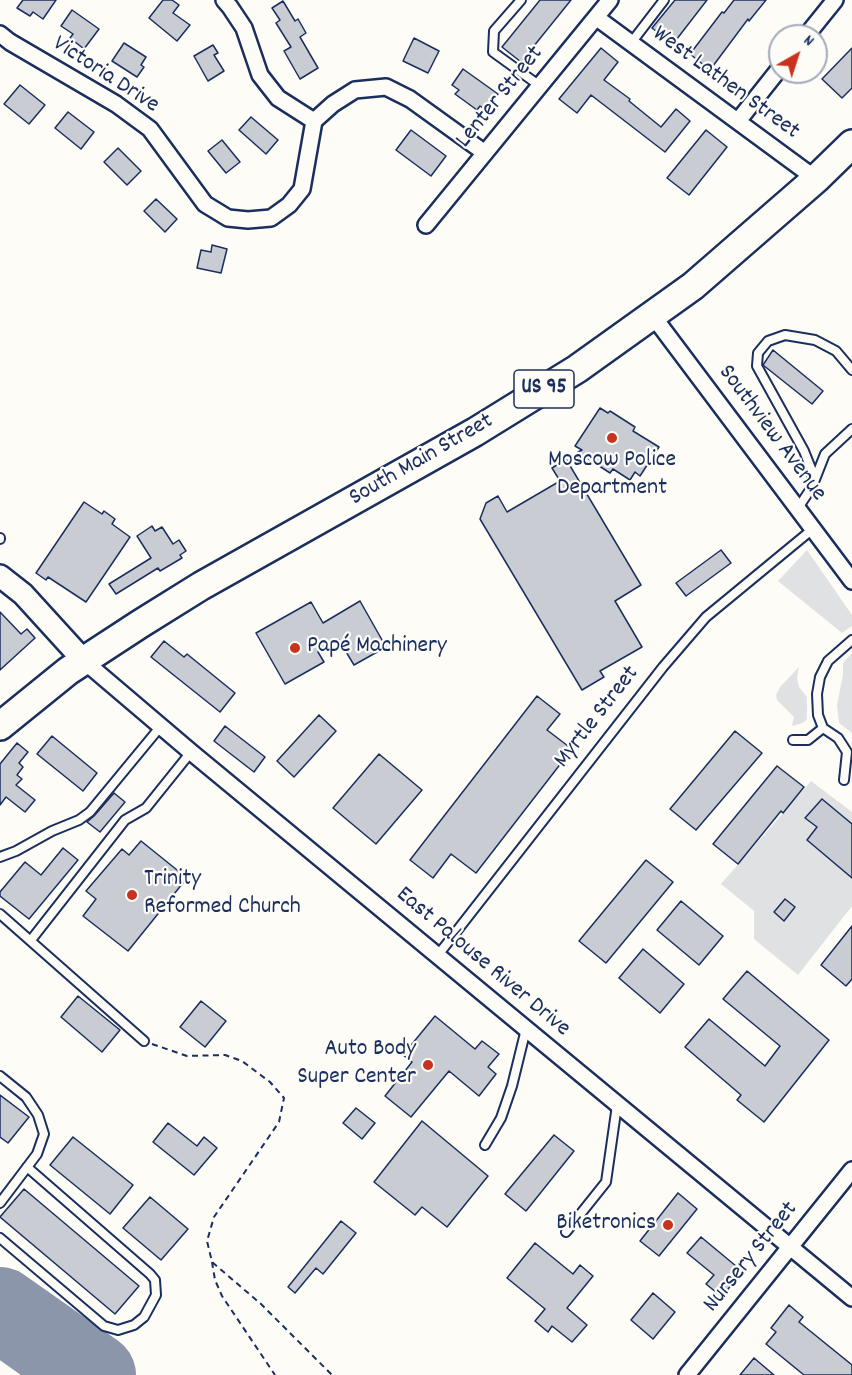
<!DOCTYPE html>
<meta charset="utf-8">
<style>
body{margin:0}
#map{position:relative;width:852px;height:1375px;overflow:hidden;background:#fdfcf7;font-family:Dekko,sans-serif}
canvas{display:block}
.north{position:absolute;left:768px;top:24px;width:60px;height:60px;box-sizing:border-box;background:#fdfcf7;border:2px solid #a3aaba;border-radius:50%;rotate:39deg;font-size:16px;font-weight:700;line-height:24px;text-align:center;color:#1b2f5e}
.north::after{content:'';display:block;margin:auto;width:21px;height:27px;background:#c8321e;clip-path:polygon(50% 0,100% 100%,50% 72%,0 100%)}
</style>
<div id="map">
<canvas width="852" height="1375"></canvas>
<div class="north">N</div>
</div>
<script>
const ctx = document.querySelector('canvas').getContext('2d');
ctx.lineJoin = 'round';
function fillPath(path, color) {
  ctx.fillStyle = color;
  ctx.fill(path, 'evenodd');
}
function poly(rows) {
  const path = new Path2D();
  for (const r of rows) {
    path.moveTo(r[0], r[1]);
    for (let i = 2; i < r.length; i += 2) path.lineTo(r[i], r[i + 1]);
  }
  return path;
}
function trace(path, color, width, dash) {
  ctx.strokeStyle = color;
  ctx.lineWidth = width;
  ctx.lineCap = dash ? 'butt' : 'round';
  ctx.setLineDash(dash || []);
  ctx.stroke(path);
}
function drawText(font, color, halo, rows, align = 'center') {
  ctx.font = font + ' Dekko,sans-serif';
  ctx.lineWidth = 4.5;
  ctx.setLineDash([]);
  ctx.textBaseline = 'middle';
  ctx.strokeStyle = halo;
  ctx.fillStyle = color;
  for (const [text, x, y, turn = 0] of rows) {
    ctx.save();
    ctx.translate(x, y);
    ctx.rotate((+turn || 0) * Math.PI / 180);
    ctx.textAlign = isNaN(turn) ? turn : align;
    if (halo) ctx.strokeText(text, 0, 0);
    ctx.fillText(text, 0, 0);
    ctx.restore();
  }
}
const green = poly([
 [807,550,852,615,852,626,842,633,778,581],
 [852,653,852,733,839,723,837,705,843,675,843,663],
 [799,667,797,678,799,687,807,697,807,719,803,723,792,726,794,717,777,700,776,695,780,687],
 [811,781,852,812,852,906,798,975,754,939,754,911,721,884]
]);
const runway = poly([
 [0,1309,94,1375]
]);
const building = poly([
 [23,0,56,0,43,19,33,12,30,16,17,8,23,0],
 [163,0,172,0,179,5,173,13,190,25,177,41,149,18,163,0],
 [540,0,571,0,521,62,502,47,540,0],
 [675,0,707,0,673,44,652,28,675,0],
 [734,0,766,0,749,21,748,19,710,70,690,54,722,12,724,13,734,0],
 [283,1,295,21,298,19,306,33,300,37,318,68,300,79,284,51,291,47,276,23,280,20,272,8,283,1],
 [72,10,99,29,84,49,70,38,73,34,61,26,72,10],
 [414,38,439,51,428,73,403,61,414,38],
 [124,43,146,57,141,65,144,67,137,77,112,61,124,43],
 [213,45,218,53,214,55,224,71,208,81,194,56,213,45],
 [601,48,618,62,604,80,630,99,629,101,661,127,676,109,690,121,665,152,591,95,577,113,559,99,601,48],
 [852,48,852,88,842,98,822,79,852,48],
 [463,69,498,94,486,110,480,106,477,110,455,94,459,90,452,85,463,69],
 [20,85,45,105,29,124,4,104,20,85],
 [68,112,94,132,81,149,55,128,68,112],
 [251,117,278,140,266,154,239,130,251,117],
 [411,130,446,156,431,176,396,150,411,130],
 [706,130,727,147,689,195,667,178,706,130],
 [222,140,240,162,226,173,208,151,222,140],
 [118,148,141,171,127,185,104,162,118,148],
 [156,199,177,219,165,232,144,211,156,199],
 [212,245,227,249,221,273,197,268,201,250,211,252,212,245],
 [773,350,823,391,812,404,763,365,773,350],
 [600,408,608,413,610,411,635,427,633,431,659,447,640,476,635,472,630,480,613,469,610,473,578,452,582,450,575,446,600,408],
 [566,459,641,585,615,601,642,647,600,671,604,677,582,690,480,519,486,503,498,496,507,512,560,481,552,468,566,459],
 [84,502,102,514,104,511,115,519,112,524,130,537,86,602,48,577,46,580,36,573,84,502],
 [152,526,155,531,162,527,173,544,179,540,186,551,180,555,182,558,160,571,158,568,116,594,109,584,151,558,137,536,152,526],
 [721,550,731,563,686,596,676,583,721,550],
 [360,601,386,647,354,665,339,640,318,652,324,662,285,684,256,633,311,602,323,623,360,601],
 [0,612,21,634,27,629,35,638,0,670,0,612],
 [164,641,184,657,187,654,235,693,220,712,151,657,164,641],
 [537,696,560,714,547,730,572,749,476,873,451,854,433,878,410,860,537,696],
 [319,715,336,731,294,777,277,761,319,715],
 [225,726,265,757,254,772,214,741,225,726],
 [735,731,762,753,696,830,670,809,735,731],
 [52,736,97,773,83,791,37,754,52,736],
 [17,743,28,752,19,763,23,767,17,775,22,779,16,785,35,800,25,812,6,797,0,805,0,764,17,743],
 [379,754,422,790,376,844,333,808,379,754],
 [777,766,804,787,783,813,781,811,738,864,713,844,777,766],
 [114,793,125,802,100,832,87,822,94,816,114,793],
 [822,799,852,824,852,878,807,840,817,827,805,818,822,799],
 [141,841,187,878,128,951,83,916,96,899,86,891,122,849,129,855,141,841],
 [63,848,78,860,29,919,0,896,0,892,25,862,41,875,63,848],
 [646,860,673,882,606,963,579,941,646,860],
 [785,899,795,907,784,921,774,912,785,899],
 [681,901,723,936,699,965,657,930,681,901],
 [852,926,852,979,846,986,821,965,852,926],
 [643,949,684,984,660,1013,619,978,643,949],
 [747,971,829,1040,764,1122,737,1100,741,1095,685,1047,709,1019,765,1066,780,1046,723,999,747,971],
 [78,996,120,1030,102,1052,61,1017,78,996],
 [201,1001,226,1021,205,1047,180,1027,201,1001],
 [435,1016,475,1049,482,1041,499,1054,488,1067,496,1074,479,1096,449,1071,411,1117,385,1096,412,1062,403,1055,435,1016],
 [0,1095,29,1117,8,1143,0,1137,0,1095],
 [356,1108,375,1123,362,1139,343,1123,356,1108],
 [422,1121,488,1176,447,1227,422,1207,415,1215,374,1182,422,1121],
 [168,1123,197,1146,204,1137,217,1148,194,1175,153,1142,168,1123],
 [554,1135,574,1151,526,1211,505,1194,554,1135],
 [73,1137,133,1185,110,1214,50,1165,73,1137],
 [24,1189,139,1286,115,1314,0,1217,24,1189],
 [678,1193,697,1209,659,1256,640,1241,678,1193],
 [150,1197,188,1229,161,1260,123,1228,150,1197],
 [341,1221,356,1233,323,1274,316,1268,295,1293,288,1287,341,1221],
 [701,1237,742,1271,722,1297,706,1284,714,1275,687,1253,701,1237],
 [535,1243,573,1274,580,1265,593,1276,567,1308,587,1325,572,1342,552,1326,548,1332,535,1321,545,1309,507,1278,535,1243],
 [653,1293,675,1312,653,1339,631,1320,653,1293],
 [789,1305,803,1317,799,1322,852,1365,852,1375,804,1375,766,1344,776,1332,771,1328,789,1305],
 [754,1358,774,1375,740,1375,754,1358]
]);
const path = poly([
 [152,1044,187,1056,225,1055,242,1061,270,1082,284,1098,279,1122,214,1217,207,1241,212,1262,261,1304,332,1375],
 [212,1262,215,1280,222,1296,275,1375]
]);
const lane = poly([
 [521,0,494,31,493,52,540,86],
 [631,43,664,0],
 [812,487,812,471,804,451,757,366,758,353,768,341,785,335,815,340,836,351,852,370],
 [798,508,812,487,825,454,852,429],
 [0,539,0,538],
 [823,728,838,738,847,752,844,780],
 [793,740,808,740,823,728,818,715,817,694,820,677,828,661,852,640],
 [0,857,16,851,52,831,79,820,90,812,161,726],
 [0,914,144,1041],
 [31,940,125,820,146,808,191,752],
 [438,955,663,667,706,617,814,528],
 [0,1076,26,1097,38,1115,44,1134,37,1154,0,1203],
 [485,1145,501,1118,512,1086,526,1029],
 [566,1232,606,1182,617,1105],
 [0,1238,104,1326,118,1330,134,1325,144,1317,156,1295,155,1280,150,1274,27,1167]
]);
const street = poly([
 [224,0,230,7,244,28,260,75,278,98,314,121],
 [597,18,816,179],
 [0,34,10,42,116,104,150,129,205,204,228,218,248,220,271,218,289,205,302,189,314,121,333,104,355,90,386,87,410,99,485,153],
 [806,36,835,0],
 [738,121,780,68],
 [426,225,610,0],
 [653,316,852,581],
 [84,661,191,752,852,1298],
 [687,1375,852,1170]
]);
const secondary = poly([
 [0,576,23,594,84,661]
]);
const highway = poly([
 [0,726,68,671,140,624,201,586,475,432,577,369,693,286,816,179,852,144]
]);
const markers = [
 [612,438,6,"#c8321e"],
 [295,648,6,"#c8321e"],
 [132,895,6,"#c8321e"],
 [428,1065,6,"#c8321e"],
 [668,1225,6,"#c8321e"]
];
const shields = [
 [544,389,60]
];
const shieldNames = [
 ["US 95",544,389]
];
const streetNames = [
 ["Victoria Drive",105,76,33],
 ["West Lathen Street",725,84,36],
 ["Lenter Street",501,98,-51],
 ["Southview Avenue",771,434,53],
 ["South Main Street",422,461,-30],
 ["Myrtle Street",598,718,-52],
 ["East Palouse River Drive",482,963,40],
 ["Nursery Street",752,1258,-51]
];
const poiNames = [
 ["Moscow Police",612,462,"center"],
 ["Department",612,490,"center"],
 ["Papé Machinery",307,648],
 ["Trinity",144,881],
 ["Reformed Church",144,909],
 ["Auto Body",416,1051,"right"],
 ["Super Center",416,1079,"right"],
 ["Biketronics",656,1225,"right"]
];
fillPath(green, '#e0e1e3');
trace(runway, '#8c96aa', 84);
fillPath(building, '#c9ccd3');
trace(building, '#1b2f5e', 1.5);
trace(lane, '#1b2f5e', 12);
trace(street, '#1b2f5e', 20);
trace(secondary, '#1b2f5e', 26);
trace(highway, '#1b2f5e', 32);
trace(path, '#1b2f5e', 2, [6, 4.5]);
trace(lane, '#fdfcf7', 8);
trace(street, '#fdfcf7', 15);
trace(secondary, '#fdfcf7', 21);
trace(highway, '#fdfcf7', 27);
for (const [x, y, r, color] of markers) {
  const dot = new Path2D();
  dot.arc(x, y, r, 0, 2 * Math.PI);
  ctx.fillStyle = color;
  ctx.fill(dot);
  trace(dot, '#fdfcf7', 2);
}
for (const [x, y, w] of shields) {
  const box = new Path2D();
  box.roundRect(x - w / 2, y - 19, w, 38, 4.5);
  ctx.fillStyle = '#fdfcf7';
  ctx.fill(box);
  trace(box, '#1b2f5e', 1.5);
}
drawText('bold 22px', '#1b2f5e', null, shieldNames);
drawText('24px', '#1b2f5e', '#fdfcf7', streetNames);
drawText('24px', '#1b2f5e', '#fdfcf7', poiNames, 'left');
</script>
